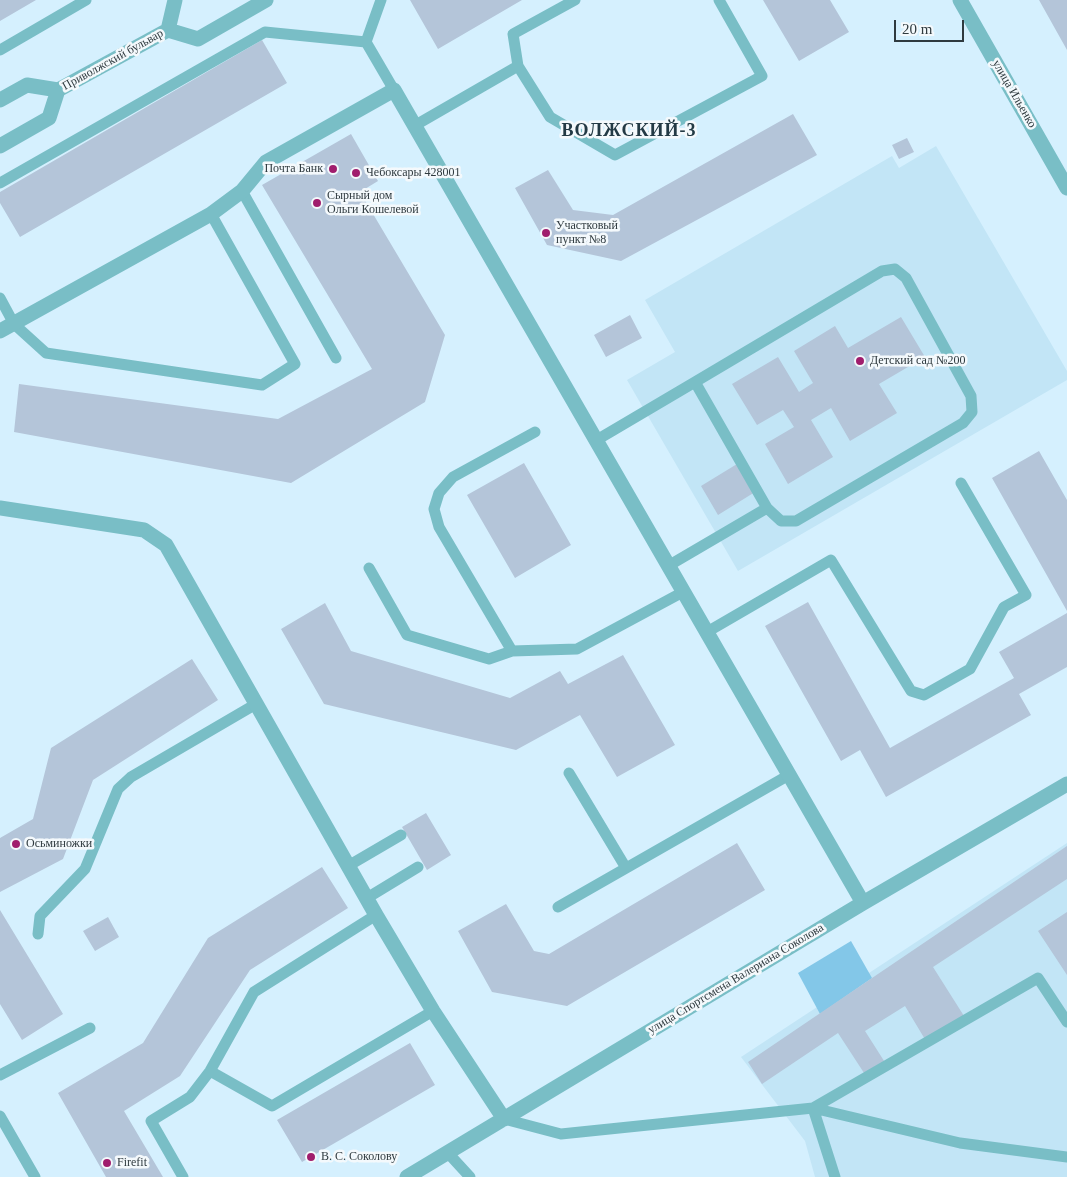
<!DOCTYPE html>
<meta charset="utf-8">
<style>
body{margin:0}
#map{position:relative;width:1067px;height:1177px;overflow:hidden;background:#d5f0fe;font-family:"Times New Roman",serif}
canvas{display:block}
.scale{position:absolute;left:894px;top:20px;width:70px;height:22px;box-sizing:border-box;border:2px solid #2f3a3f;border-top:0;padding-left:6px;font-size:15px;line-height:18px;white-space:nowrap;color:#2f3a3f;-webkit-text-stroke:4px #f4f9fc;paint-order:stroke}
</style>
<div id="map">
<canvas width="1067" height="1177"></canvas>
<div class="scale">20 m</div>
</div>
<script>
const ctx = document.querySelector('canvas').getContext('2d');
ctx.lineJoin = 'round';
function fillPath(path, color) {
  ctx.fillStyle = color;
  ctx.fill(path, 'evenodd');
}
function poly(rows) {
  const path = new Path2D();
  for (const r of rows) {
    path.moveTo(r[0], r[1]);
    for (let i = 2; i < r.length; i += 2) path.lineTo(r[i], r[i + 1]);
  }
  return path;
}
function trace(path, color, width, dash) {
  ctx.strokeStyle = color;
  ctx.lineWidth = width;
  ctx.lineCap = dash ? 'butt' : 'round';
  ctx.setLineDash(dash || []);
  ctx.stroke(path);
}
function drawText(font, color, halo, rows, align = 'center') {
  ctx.font = font + ' "Times New Roman",serif';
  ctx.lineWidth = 5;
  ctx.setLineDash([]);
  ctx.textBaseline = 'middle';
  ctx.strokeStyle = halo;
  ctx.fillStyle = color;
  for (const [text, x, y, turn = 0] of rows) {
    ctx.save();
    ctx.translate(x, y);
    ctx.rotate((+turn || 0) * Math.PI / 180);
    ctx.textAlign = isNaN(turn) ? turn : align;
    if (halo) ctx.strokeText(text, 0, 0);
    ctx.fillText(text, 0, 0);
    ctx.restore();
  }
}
const built = poly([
 [936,146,1067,371,1067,380,738,571,627,380,675,352,645,300,892,156,899,168],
 [1067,843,1067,1177,815,1177,805,1141,741,1057]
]);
const green = poly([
 [851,941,872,978,820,1014,798,973]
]);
const building = poly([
 [0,0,36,0,0,21],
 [410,0,522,0,438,49],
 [763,0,830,0,849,32,799,61],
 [1039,0,1067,0,1067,50],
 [262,40,287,83,20,237,0,203,0,192],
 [793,114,817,155,621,261,547,245,515,188,548,170,573,210,613,215],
 [351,134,378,181,360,192,445,335,425,402,291,483,14,432,19,384,278,419,372,369,262,185],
 [907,138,914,152,899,159,892,145],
 [630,315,642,338,606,357,594,335],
 [901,317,925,357,879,384,897,413,850,441,831,408,811,420,833,457,788,484,765,444,794,427,783,410,757,425,732,384,778,357,799,392,813,383,794,351,835,326,848,348],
 [1039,451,1067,500,1067,611,992,478],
 [524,463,571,545,515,578,467,495],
 [737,464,755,492,718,515,701,486],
 [808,602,890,748,1014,678,999,652,1067,613,1067,667,1019,694,1031,715,886,797,860,750,841,761,765,626],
 [325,603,351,651,510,698,560,671,568,684,623,655,675,745,617,777,580,715,516,750,324,704,281,629],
 [192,659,218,700,93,780,63,859,0,892,0,838,33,819,51,748],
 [426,813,451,855,427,870,402,827],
 [737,843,765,890,567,1006,492,992,458,931,506,904,534,951,549,954],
 [1067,846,1067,879,933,967,964,1016,926,1041,905,1006,865,1031,886,1064,866,1076,838,1033,762,1084,748,1062],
 [322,867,348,908,250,970,180,1076,124,1111,163,1177,106,1177,58,1093,143,1043,208,938],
 [0,910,63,1014,22,1040,0,1004],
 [1067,912,1067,975,1038,931],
 [108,917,119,937,95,951,83,931],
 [410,1043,435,1085,302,1162,277,1120]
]);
const service = poly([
 [575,0,513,34,518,66,550,117,615,155,762,76,719,0],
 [366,42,394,90],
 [366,42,381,0],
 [0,50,86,0],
 [414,126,518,66],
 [0,183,265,32,366,42],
 [242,191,336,358],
 [0,298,14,324,46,353,262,385,295,364,211,214],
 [595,441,695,382,882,271,895,269,906,278,971,396,972,412,963,423,796,521,781,521,767,508,695,382],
 [668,566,767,508],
 [369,568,407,635,489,659,512,651,577,649,683,592],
 [707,632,831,560,911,691,924,695,970,669,1004,607,1026,595,961,483],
 [512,651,439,527,434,509,439,493,453,477,535,432],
 [569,773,626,868],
 [348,866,401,835],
 [367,898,418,867],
 [558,907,789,775],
 [38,934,40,916,85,869,118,789,131,777,256,704],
 [210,1071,272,1106,433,1011],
 [0,1075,90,1028],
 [813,1108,1038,978,1067,1022],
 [813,1108,835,1177],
 [0,1116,35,1177],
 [504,1119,561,1134,813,1108,960,1143,1067,1157],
 [448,1153,470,1177],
 [183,1177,151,1121,190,1097,210,1071,254,992,376,915]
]);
const pedestrian = poly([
 [168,30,198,39,266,0],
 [0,100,27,85,58,90,168,30,175,0],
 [0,146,49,118,58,90]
]);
const minor = poly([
 [960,0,1067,188],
 [0,331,211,214,242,191,266,162,394,90,863,903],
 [0,508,144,530,166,545,376,915,433,1011,504,1119],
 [407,1177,863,903,1067,784]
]);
const markers = [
 [333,169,5,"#a01d6d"],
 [356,173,5,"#a01d6d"],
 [317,203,5,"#a01d6d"],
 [546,233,5,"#a01d6d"],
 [860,361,5,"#a01d6d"],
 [16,844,5,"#a01d6d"],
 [311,1157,5,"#a01d6d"],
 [107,1163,5,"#a01d6d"]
];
const streetNames = [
 ["Приволжский бульвар",113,60,-29],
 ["улица Ильенко",1014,94,60],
 ["улица Спортсмена Валериана Соколова",736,979,-31]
];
const poiNames = [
 ["Почта Банк",323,169,"right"],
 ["Чебоксары 428001",366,173],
 ["Сырный дом",327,196],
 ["Ольги Кошелевой",327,210],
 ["Участковый",556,226],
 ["пункт №8",556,240],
 ["Детский сад №200",870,361],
 ["Осьминожки",26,844],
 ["В. С. Соколову",321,1157],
 ["Firefit",117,1163]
];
const districtNames = [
 ["ВОЛЖСКИЙ-3",629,131]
];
fillPath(built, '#c2e5f6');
fillPath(green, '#83c7e8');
fillPath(building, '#b4c5d9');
trace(service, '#79bec6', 11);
trace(pedestrian, '#79bec6', 15);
trace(minor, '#79bec6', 15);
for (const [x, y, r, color] of markers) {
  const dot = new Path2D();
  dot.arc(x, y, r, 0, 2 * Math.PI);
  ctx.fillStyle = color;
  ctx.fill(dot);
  trace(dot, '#f4f9fc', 2);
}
drawText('12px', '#2f3a3f', '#f4f9fc', streetNames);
drawText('12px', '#2f3a3f', '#f4f9fc', poiNames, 'left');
ctx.letterSpacing = '1px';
drawText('bold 18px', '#233a45', '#f4f9fc', districtNames);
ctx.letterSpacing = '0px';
</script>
